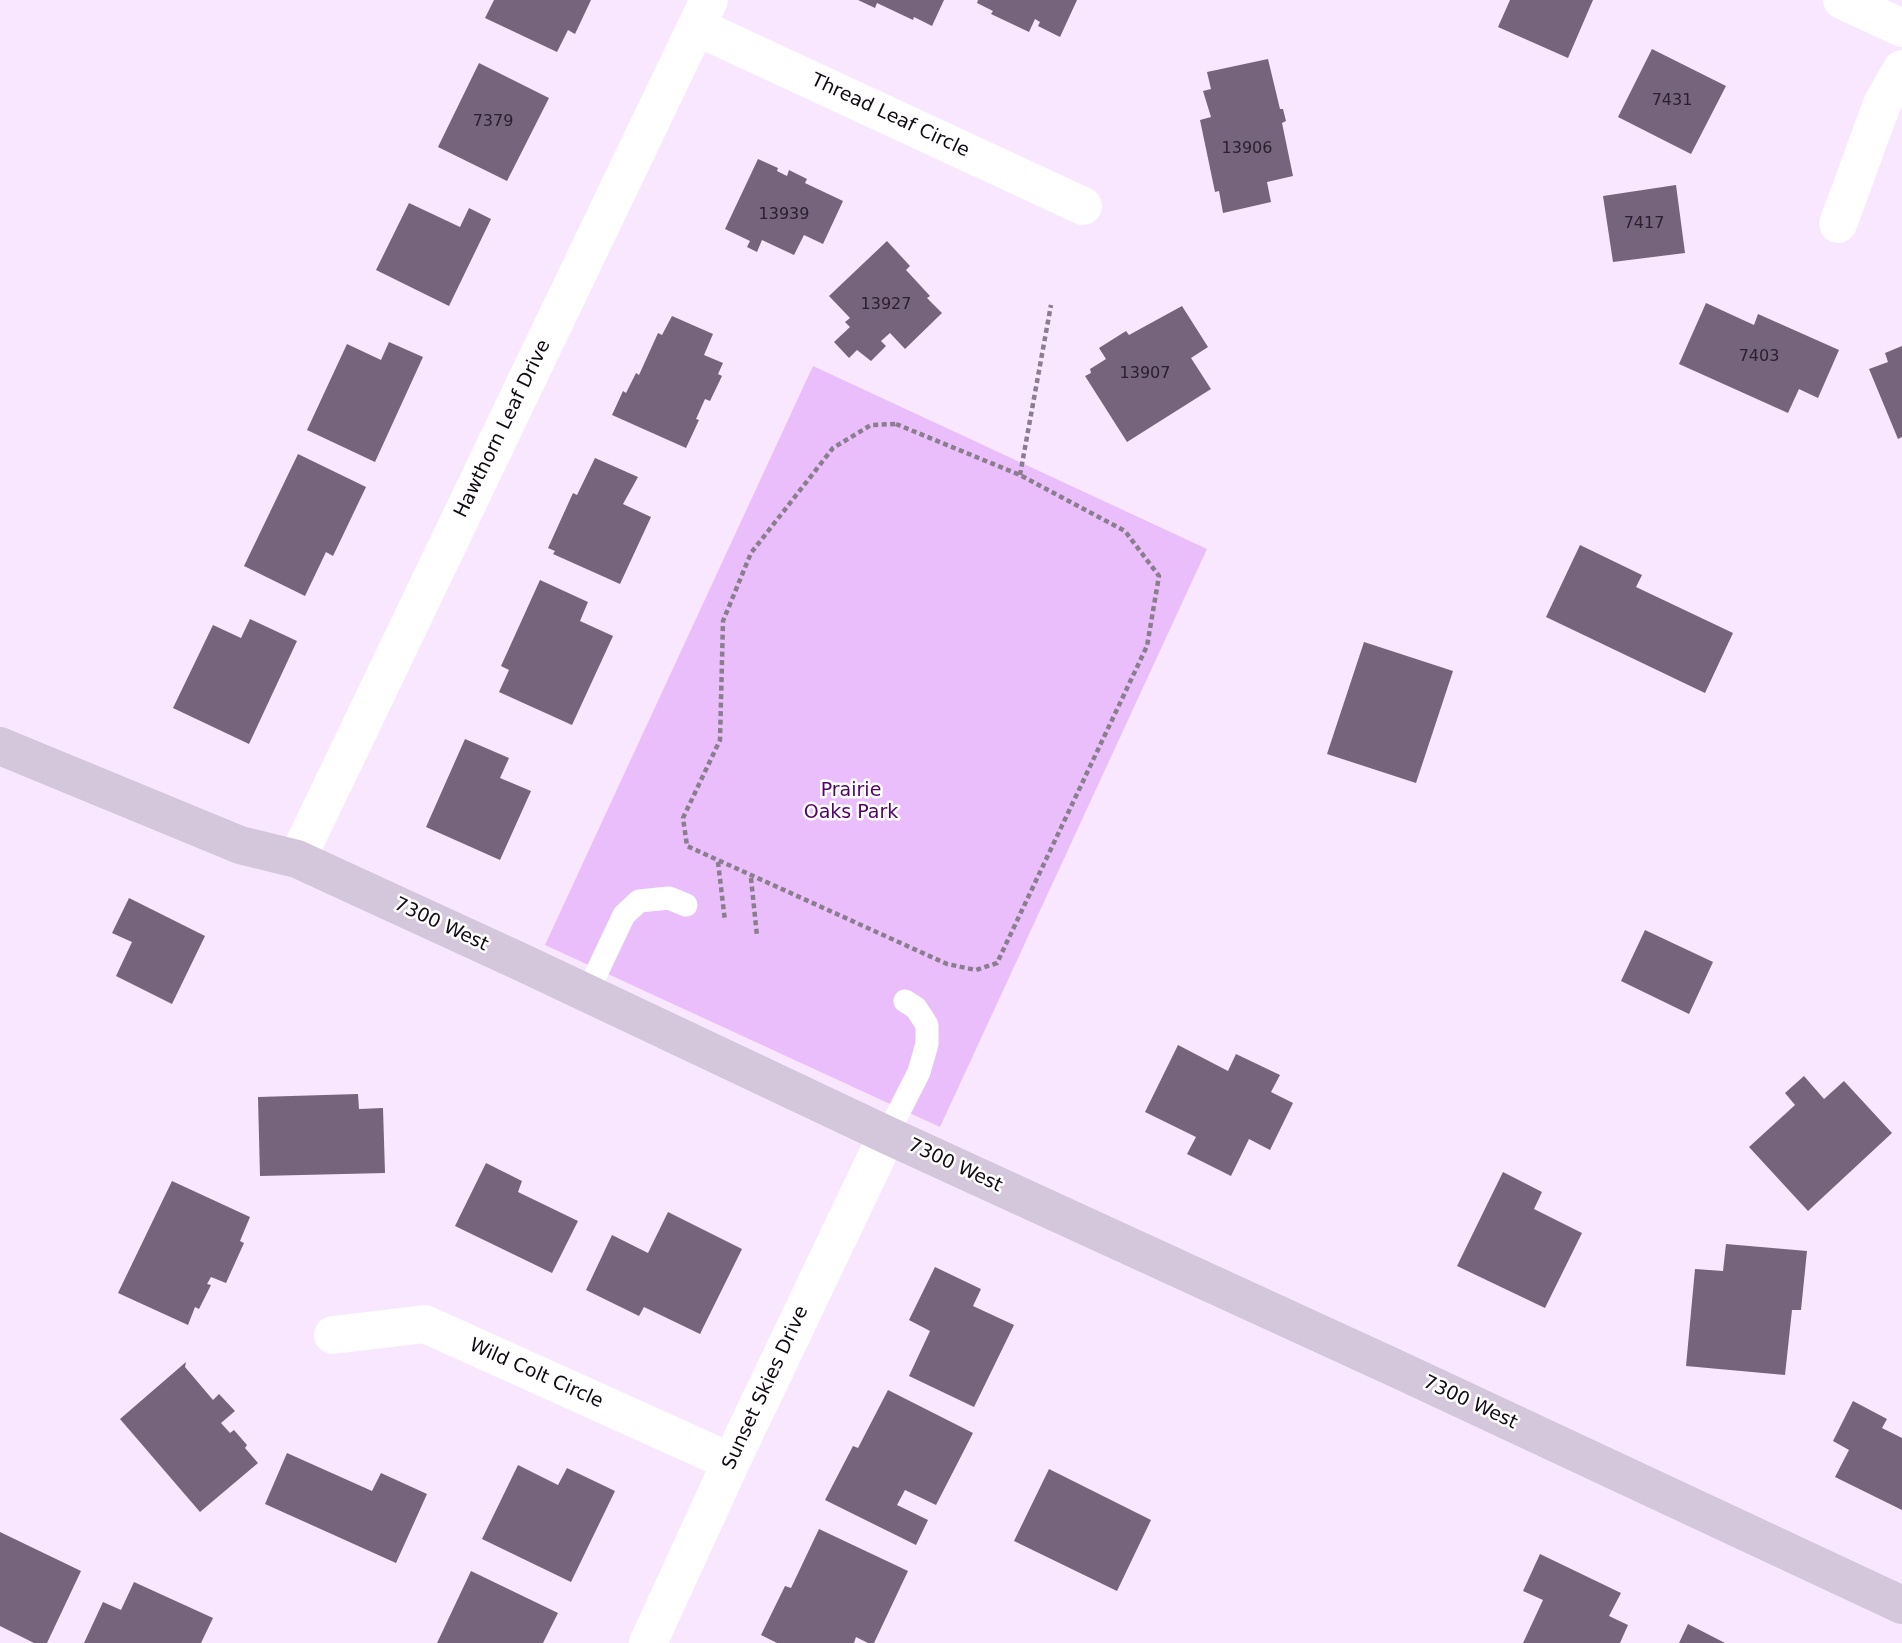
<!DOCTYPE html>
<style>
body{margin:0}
canvas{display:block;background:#f8e7fe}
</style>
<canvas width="1902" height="1643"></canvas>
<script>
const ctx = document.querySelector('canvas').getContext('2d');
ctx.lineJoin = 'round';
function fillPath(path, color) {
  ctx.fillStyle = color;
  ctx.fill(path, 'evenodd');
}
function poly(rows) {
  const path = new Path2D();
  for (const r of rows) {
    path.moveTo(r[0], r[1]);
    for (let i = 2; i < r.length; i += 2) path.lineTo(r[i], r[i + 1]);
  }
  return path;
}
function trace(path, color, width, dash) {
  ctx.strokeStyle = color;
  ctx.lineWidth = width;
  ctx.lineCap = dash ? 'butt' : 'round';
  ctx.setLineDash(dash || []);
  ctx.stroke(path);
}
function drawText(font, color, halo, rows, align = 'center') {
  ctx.font = font + ' "DejaVu Sans",sans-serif';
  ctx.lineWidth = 5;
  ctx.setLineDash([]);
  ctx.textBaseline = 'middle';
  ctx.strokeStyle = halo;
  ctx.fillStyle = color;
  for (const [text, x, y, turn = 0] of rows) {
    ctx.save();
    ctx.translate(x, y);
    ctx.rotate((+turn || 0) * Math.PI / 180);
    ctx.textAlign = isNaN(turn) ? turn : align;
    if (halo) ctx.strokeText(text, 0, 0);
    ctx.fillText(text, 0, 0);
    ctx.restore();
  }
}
const green = poly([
 [813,366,1207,549,940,1127,545,945]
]);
const building = poly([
 [494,0,591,0,575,34,568,30,557,52,485,18],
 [858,0,944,0,932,26,914,17,913,20,877,3,875,8],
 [978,0,1077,0,1060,37,1038,26,1040,22,1035,19,1029,32,991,14,993,11,977,3],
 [1510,0,1593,0,1568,58,1498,27],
 [1652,49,1726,86,1691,154,1618,117],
 [1268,59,1280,109,1283,109,1286,121,1282,123,1293,176,1267,182,1271,202,1223,213,1219,191,1215,192,1200,120,1211,117,1203,91,1211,89,1207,72],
 [479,63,549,98,507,181,438,147],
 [758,159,778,168,777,171,787,176,789,170,807,179,805,183,843,201,823,244,804,235,794,255,762,240,757,252,747,247,750,241,725,229],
 [1676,185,1685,253,1613,262,1603,196],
 [409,203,460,227,469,208,491,219,449,306,376,270],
 [887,241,910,266,906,270,930,296,927,298,942,313,905,349,890,333,881,341,886,346,871,361,857,350,849,358,834,342,850,327,845,322,850,318,829,296],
 [1706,303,1754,325,1758,314,1839,350,1818,398,1799,389,1788,413,1679,364],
 [1182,306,1208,347,1191,358,1211,389,1127,442,1085,376,1091,373,1090,369,1106,359,1099,348,1126,331,1129,335],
 [672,316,713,334,704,355,723,363,718,374,722,376,710,401,705,399,696,419,699,420,686,448,612,415,623,391,626,393,636,373,639,375,658,333,662,335],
 [389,342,423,357,375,462,307,430,347,344,381,360],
 [1902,346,1902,437,1898,439,1869,369,1888,362,1885,353],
 [298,454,366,487,333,556,326,552,305,596,244,566],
 [595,458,638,477,623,504,651,517,620,584,553,554,555,551,548,548,573,493,577,495],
 [1580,545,1642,575,1636,587,1733,633,1705,693,1546,617],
 [540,580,588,602,580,621,613,636,572,725,499,692,509,670,501,666],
 [250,619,297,641,249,744,173,708,213,625,241,638],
 [1364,642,1453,671,1416,783,1327,754],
 [465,739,509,758,500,778,531,791,500,860,426,827],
 [129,898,205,936,172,1004,116,976,132,942,112,933],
 [1645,930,1713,962,1689,1014,1621,981],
 [1178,1045,1228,1071,1236,1054,1280,1075,1271,1092,1293,1103,1270,1150,1249,1139,1231,1176,1187,1154,1196,1137,1145,1112],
 [1804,1076,1824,1099,1844,1081,1892,1133,1808,1211,1749,1147,1795,1105,1785,1093],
 [358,1094,359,1109,383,1108,385,1173,260,1176,258,1097],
 [486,1163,522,1181,518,1192,578,1221,552,1273,455,1226],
 [1503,1172,1542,1192,1534,1209,1582,1233,1545,1308,1457,1266],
 [172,1181,250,1217,240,1241,244,1243,226,1283,211,1277,207,1284,211,1285,199,1309,195,1307,188,1325,118,1293],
 [668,1212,742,1249,700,1334,644,1307,639,1316,586,1290,612,1235,648,1253],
 [1726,1244,1807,1251,1801,1310,1792,1310,1785,1375,1686,1366,1695,1269,1723,1271],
 [935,1267,981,1289,973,1306,1014,1325,974,1407,909,1376,930,1331,909,1320],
 [186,1362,185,1367,213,1400,219,1394,235,1411,221,1423,230,1433,234,1430,247,1445,245,1448,258,1463,200,1512,120,1419],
 [888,1390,973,1433,936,1505,905,1490,897,1505,928,1520,916,1545,825,1500,853,1446,858,1448],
 [1853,1401,1887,1419,1882,1428,1902,1438,1902,1510,1835,1477,1849,1450,1833,1441],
 [287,1453,372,1491,381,1473,427,1494,396,1563,265,1504],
 [518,1465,558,1485,567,1468,615,1491,571,1582,482,1539],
 [1049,1469,1151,1520,1117,1591,1014,1541],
 [819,1529,908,1571,874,1643,868,1643,856,1637,854,1643,777,1643,761,1635,785,1586,791,1588],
 [0,1532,81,1571,47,1643,34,1643,0,1626],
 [1540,1554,1621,1593,1609,1616,1628,1625,1620,1643,1523,1643,1543,1600,1523,1591],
 [471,1571,558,1613,543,1643,437,1643],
 [134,1582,213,1618,201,1643,84,1643,103,1602,121,1610],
 [1688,1624,1725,1643,1679,1643]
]);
const path = poly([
 [896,424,1020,475,1125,531,1159,576,1147,646,997,963,976,970,947,964,687,846,683,818,720,740,723,621,751,553,833,448,871,425,896,424],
 [1020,475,1051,305],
 [718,862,725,921],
 [751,878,757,936]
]);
const lane = poly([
 [587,993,624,915,639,901,669,898,686,905],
 [887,1135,919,1072,927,1044,927,1025,916,1008,905,1001]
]);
const street = poly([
 [1842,0,1902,28],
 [697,27,1083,206],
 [1838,224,1882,104,1902,69],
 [297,859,709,0],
 [333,1335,425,1324,731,1462],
 [648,1643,731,1462,887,1135]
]);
const secondary = poly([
 [0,746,240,845,297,859,521,962,887,1135,1395,1368,1902,1605]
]);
const numberNames = [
 ["7431",1672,101],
 ["7379",493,122],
 ["13906",1247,149],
 ["13939",784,215],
 ["7417",1644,224],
 ["13927",886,305],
 ["7403",1759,357],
 ["13907",1145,374]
];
const streetNames = [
 ["Thread Leaf Circle",890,116,25],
 ["Hawthorn Leaf Drive",503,429,-64],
 ["7300 West",441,925,25],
 ["7300 West",955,1166,25],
 ["Wild Colt Circle",536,1374,24],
 ["Sunset Skies Drive",766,1388,-65],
 ["7300 West",1470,1403,25]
];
const parkNames = [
 ["Prairie",851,791],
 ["Oaks Park",851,813]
];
fillPath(green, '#eabefa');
fillPath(building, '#76637c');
trace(path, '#897d8e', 4.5, [5, 3.5]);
trace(lane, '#fff', 23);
trace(street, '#fff', 38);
trace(secondary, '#d5c7db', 38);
drawText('16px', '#2a202e', null, numberNames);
drawText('19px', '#110a14', '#fff', streetNames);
drawText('19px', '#520268', '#fff', parkNames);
</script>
